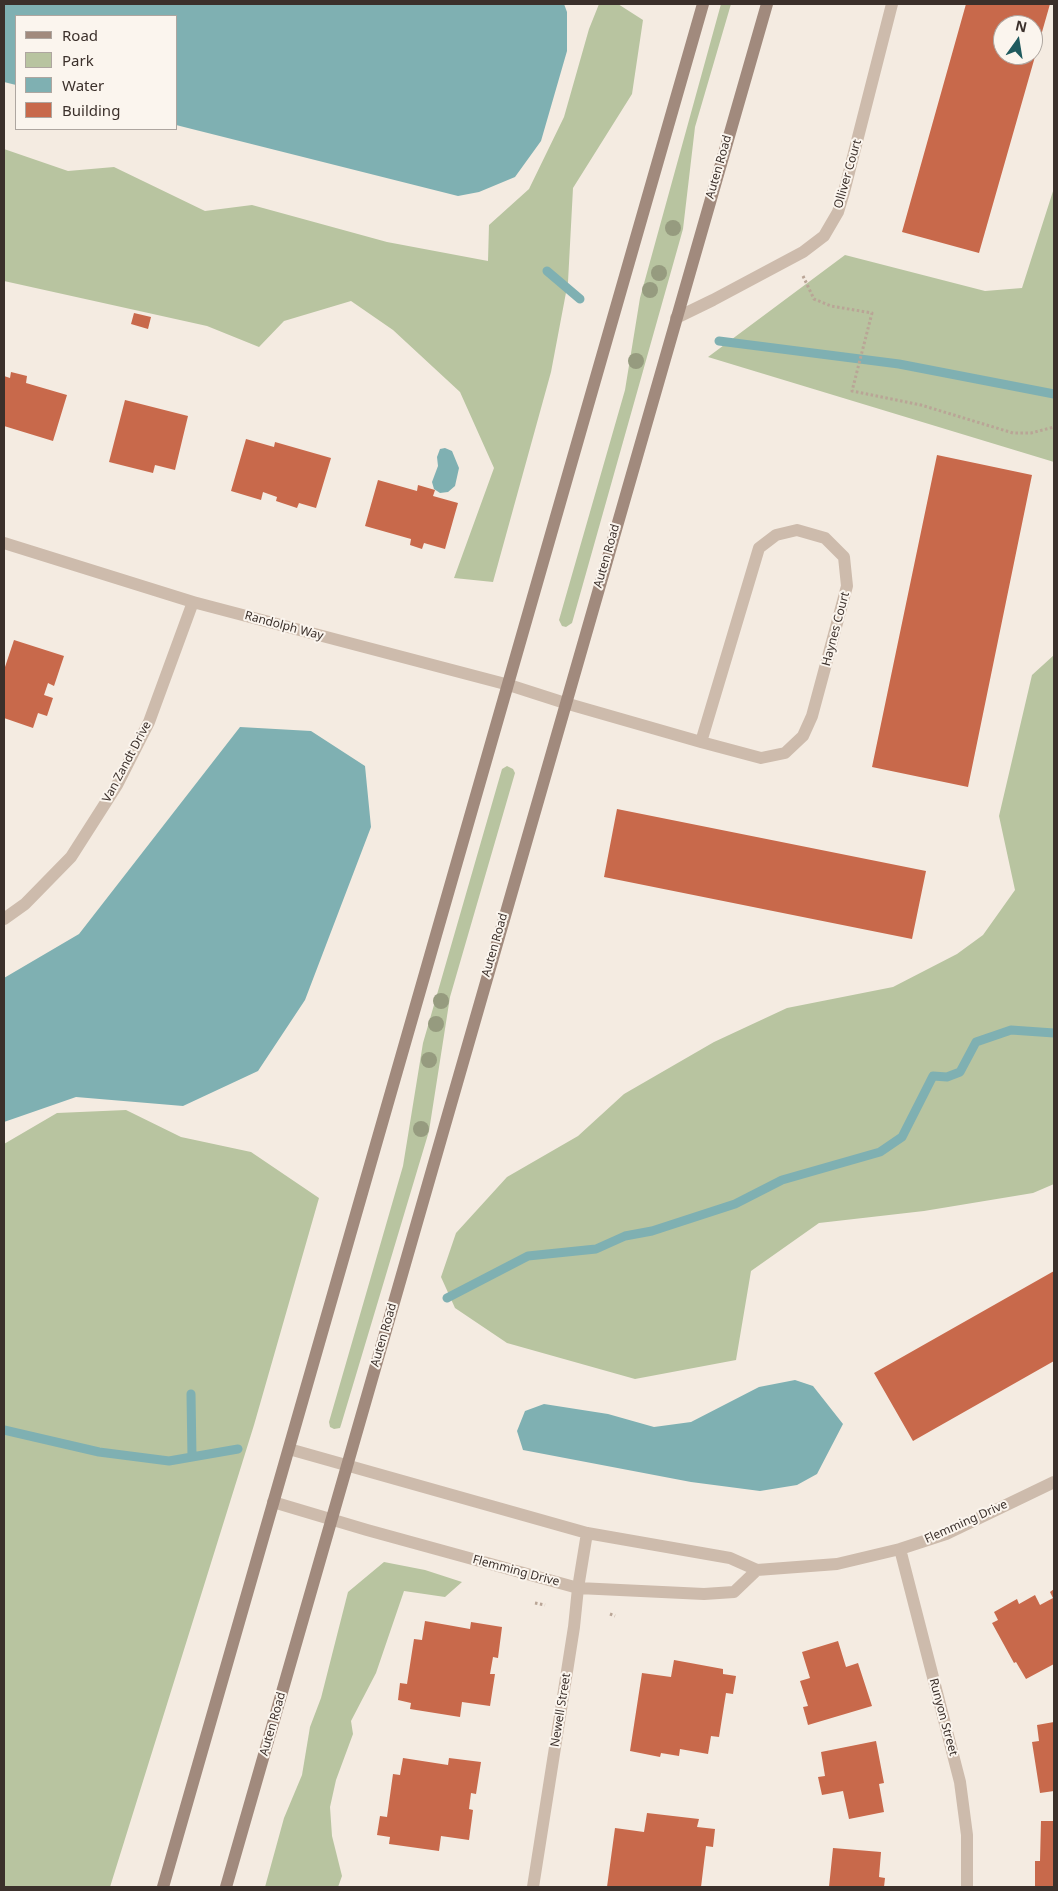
<!DOCTYPE html>
<style>
body{margin:0}
#map{position:relative;width:1058px;height:1891px;overflow:hidden;background:#f4ebe1;font-family:"Noto Sans",sans-serif}
canvas{display:block}
.frame{position:absolute;inset:0;border:5px solid #3b302b;pointer-events:none}
.legend{position:absolute;left:15px;top:15px;width:162px;height:115px;box-sizing:border-box;background:#fbf5ee;border:1px solid #aea6a0;margin:0;padding:6px 9px;list-style:none;font-size:15px;color:#3b302b}
.legend li{display:flex;align-items:center;gap:10px;height:25px}
.legend b{width:25px;border:1px solid #aea6a0}
.north{position:absolute;left:993px;top:15px;width:50px;height:50px;box-sizing:border-box;background:#fbf5ee;border:1px solid #aea6a0;border-radius:50%;rotate:13deg;font-size:14px;font-weight:700;line-height:20px;text-align:center;color:#3b302b}
.north::after{content:'';display:block;margin:auto;width:18px;height:22px;background:#1f5a5e;clip-path:polygon(50% 0,100% 100%,50% 72%,0 100%)}
</style>
<div id="map">
<canvas width="1058" height="1891"></canvas>
<div class="frame"></div>
<ul class="legend">
<li><b style="height:6px;background:#a18a7d"></b>Road</li>
<li><b style="height:14px;background:#b8c4a0"></b>Park</li>
<li><b style="height:14px;background:#7fb0b2"></b>Water</li>
<li><b style="height:14px;background:#c8694b"></b>Building</li>
</ul>
<div class="north">N</div>
</div>
<script>
const ctx = document.querySelector('canvas').getContext('2d');
ctx.lineJoin = 'round';
function fillPath(path, color) {
  ctx.fillStyle = color;
  ctx.fill(path, 'evenodd');
}
function poly(rows) {
  const path = new Path2D();
  for (const r of rows) {
    path.moveTo(r[0], r[1]);
    for (let i = 2; i < r.length; i += 2) path.lineTo(r[i], r[i + 1]);
  }
  return path;
}
function trace(path, color, width, dash) {
  ctx.strokeStyle = color;
  ctx.lineWidth = width;
  ctx.lineCap = dash ? 'butt' : 'round';
  ctx.setLineDash(dash || []);
  ctx.stroke(path);
}
function drawText(font, color, halo, rows, align = 'center') {
  ctx.font = font + ' "Noto Sans",sans-serif';
  ctx.lineWidth = 4;
  ctx.setLineDash([]);
  ctx.textBaseline = 'middle';
  ctx.strokeStyle = halo;
  ctx.fillStyle = color;
  for (const [text, x, y, turn = 0] of rows) {
    ctx.save();
    ctx.translate(x, y);
    ctx.rotate((+turn || 0) * Math.PI / 180);
    ctx.textAlign = isNaN(turn) ? turn : align;
    if (halo) ctx.strokeText(text, 0, 0);
    ctx.fillText(text, 0, 0);
    ctx.restore();
  }
}
const green = poly([
 [599,4,618,4,643,20,632,94,573,188,568,282,551,372,493,582,454,578,494,468,460,392,393,330,351,301,284,321,259,347,207,326,4,281,4,149,68,171,114,167,205,211,252,205,387,242,488,261,489,225,529,189,564,117,589,29],
 [721,4,731,4,695,127,683,229,572,623,566,627,562,626,559,620,625,390,640,298],
 [1054,188,1054,462,708,357,845,255,985,291,1022,288],
 [1054,655,1054,1184,1033,1193,924,1211,819,1223,751,1271,736,1360,635,1379,507,1343,455,1308,441,1277,456,1233,507,1177,578,1136,624,1094,714,1042,787,1008,893,987,957,954,983,935,1015,890,999,816,1032,675],
 [507,766,513,769,515,773,450,997,429,1131,341,1425,340,1428,334,1429,330,1427,329,1422,403,1166,423,1043,502,769],
 [126,1110,181,1137,251,1152,319,1198,254,1425,110,1887,4,1887,4,1144,57,1113],
 [384,1562,425,1570,462,1582,445,1597,404,1591,376,1673,351,1721,353,1734,336,1780,330,1807,332,1836,342,1876,338,1887,265,1887,284,1818,302,1775,310,1727,321,1698,348,1592]
]);
const water = poly([
 [4,4,564,4,567,12,567,51,541,141,515,177,479,192,458,196,176,125,176,16,16,16,16,85,4,82],
 [445,448,452,451,459,468,455,486,448,492,440,493,434,489,432,482,438,466,437,457,440,449],
 [240,727,311,731,365,766,371,827,305,1000,258,1071,183,1106,76,1097,4,1122,4,978,79,934],
 [795,1380,813,1386,843,1424,817,1474,797,1485,760,1491,691,1482,523,1450,517,1431,525,1411,544,1404,608,1414,654,1427,691,1422,759,1387]
]);
const stream = poly([
 [547,271,580,299],
 [719,341,899,364,1054,394],
 [447,1298,528,1256,596,1249,625,1236,652,1231,735,1204,782,1180,880,1152,902,1137,933,1076,947,1077,960,1072,976,1042,1011,1030,1054,1033],
 [191,1394,192,1457],
 [4,1430,99,1452,169,1461,238,1449]
]);
const building = poly([
 [966,4,1050,4,979,253,902,232],
 [1003,25,1033,25,1033,55,1003,55],
 [134,313,151,317,148,329,131,324],
 [11,372,27,376,26,383,67,395,53,441,4,426,4,376,10,378],
 [125,400,188,416,175,470,155,465,153,473,109,462],
 [246,439,274,447,275,442,331,458,316,508,299,503,297,508,276,501,277,497,263,492,261,500,231,491],
 [937,455,1032,475,968,787,872,767],
 [378,480,417,491,418,485,435,490,433,496,458,503,445,549,424,543,422,549,410,545,411,539,365,526],
 [14,640,64,656,54,686,48,683,44,695,53,698,47,716,38,713,33,728,4,718,4,670],
 [617,809,926,871,912,939,604,877],
 [1054,1271,1054,1361,913,1441,874,1373],
 [1054,1589,1054,1664,1026,1679,1016,1662,1014,1663,992,1623,998,1620,994,1612,1017,1599,1019,1604,1035,1595,1040,1605,1053,1598,1050,1592],
 [425,1621,470,1629,471,1622,502,1627,498,1658,493,1657,490,1674,495,1674,490,1706,462,1702,460,1717,410,1709,411,1703,398,1700,400,1683,407,1684,414,1639,422,1640],
 [838,1641,846,1667,858,1663,872,1706,808,1725,803,1707,808,1706,800,1681,810,1678,802,1652],
 [674,1660,723,1669,723,1674,736,1676,733,1694,726,1693,719,1737,711,1736,708,1754,680,1749,679,1756,661,1753,660,1757,630,1751,642,1673,671,1677],
 [1054,1722,1054,1791,1040,1793,1032,1742,1039,1741,1037,1725],
 [876,1741,884,1783,879,1784,884,1812,849,1819,843,1791,822,1795,818,1777,825,1776,821,1752],
 [403,1758,448,1765,449,1758,481,1762,476,1794,471,1793,469,1809,473,1810,469,1840,441,1836,439,1851,389,1844,390,1837,377,1835,380,1816,387,1817,393,1774,400,1775],
 [647,1813,699,1819,697,1827,715,1829,713,1847,706,1846,701,1887,607,1887,615,1828,644,1832],
 [1041,1821,1054,1821,1054,1887,1035,1887,1035,1861,1040,1861],
 [833,1848,881,1852,879,1877,885,1878,884,1887,829,1887]
]);
const path = poly([
 [803,276,814,299,831,306,872,313,852,391,921,405,1013,433,1031,433,1054,427],
 [535,1603,545,1605],
 [610,1614,615,1616]
]);
const lane = poly([
 [676,318,713,300,803,252,824,236,838,212,844,192,892,4],
 [565,703,701,742,761,758,785,753,803,736,812,716,847,586,844,557,825,538,797,530,776,535,759,548,701,742]
]);
const street = poly([
 [4,543,193,602,509,685,565,703],
 [4,919,25,904,71,857,117,785,149,722,193,602],
 [289,1449,587,1533,730,1558,757,1570,837,1564,900,1549,946,1534,1054,1482],
 [273,1502,367,1530,578,1588,704,1594,734,1592,757,1570],
 [900,1549,960,1782,967,1835,967,1887],
 [533,1887,574,1627,578,1588,587,1533]
]);
const secondary = poly([
 [163,1887,703,4],
 [226,1887,767,4]
]);
const trees = [
 [673,228],
 [659,273],
 [650,290],
 [636,361],
 [441,1001],
 [436,1024],
 [429,1060],
 [421,1129]
];
const streetNames = [
 ["Auten Road",719,167,-74],
 ["Olliver Court",848,174,-74],
 ["Auten Road",607,556,-74],
 ["Randolph Way",284,626,15],
 ["Haynes Court",836,629,-75],
 ["Van Zandt Drive",127,762,-62],
 ["Auten Road",495,945,-74],
 ["Auten Road",384,1335,-74],
 ["Flemming Drive",966,1522,-24],
 ["Flemming Drive",516,1571,15],
 ["Newell Street",561,1710,-81],
 ["Runyon Street",943,1717,75],
 ["Auten Road",273,1724,-74]
];
fillPath(green, '#b8c4a0');
fillPath(water, '#7fb0b2');
trace(stream, '#7fb0b2', 9);
fillPath(building, '#c8694b');
trace(path, '#b9a596', 3, [2.5, 2.5]);
trace(lane, '#cdbbac', 12);
trace(street, '#cdbbac', 12);
trace(secondary, '#a18a7d', 12);
ctx.fillStyle = '#969b7f';
for (const [x, y] of trees) {
  ctx.beginPath();
  ctx.arc(x, y, 8, 0, 2 * Math.PI);
  ctx.fill();
}
drawText('12px', '#3b302b', '#fbf5ee', streetNames);
</script>
